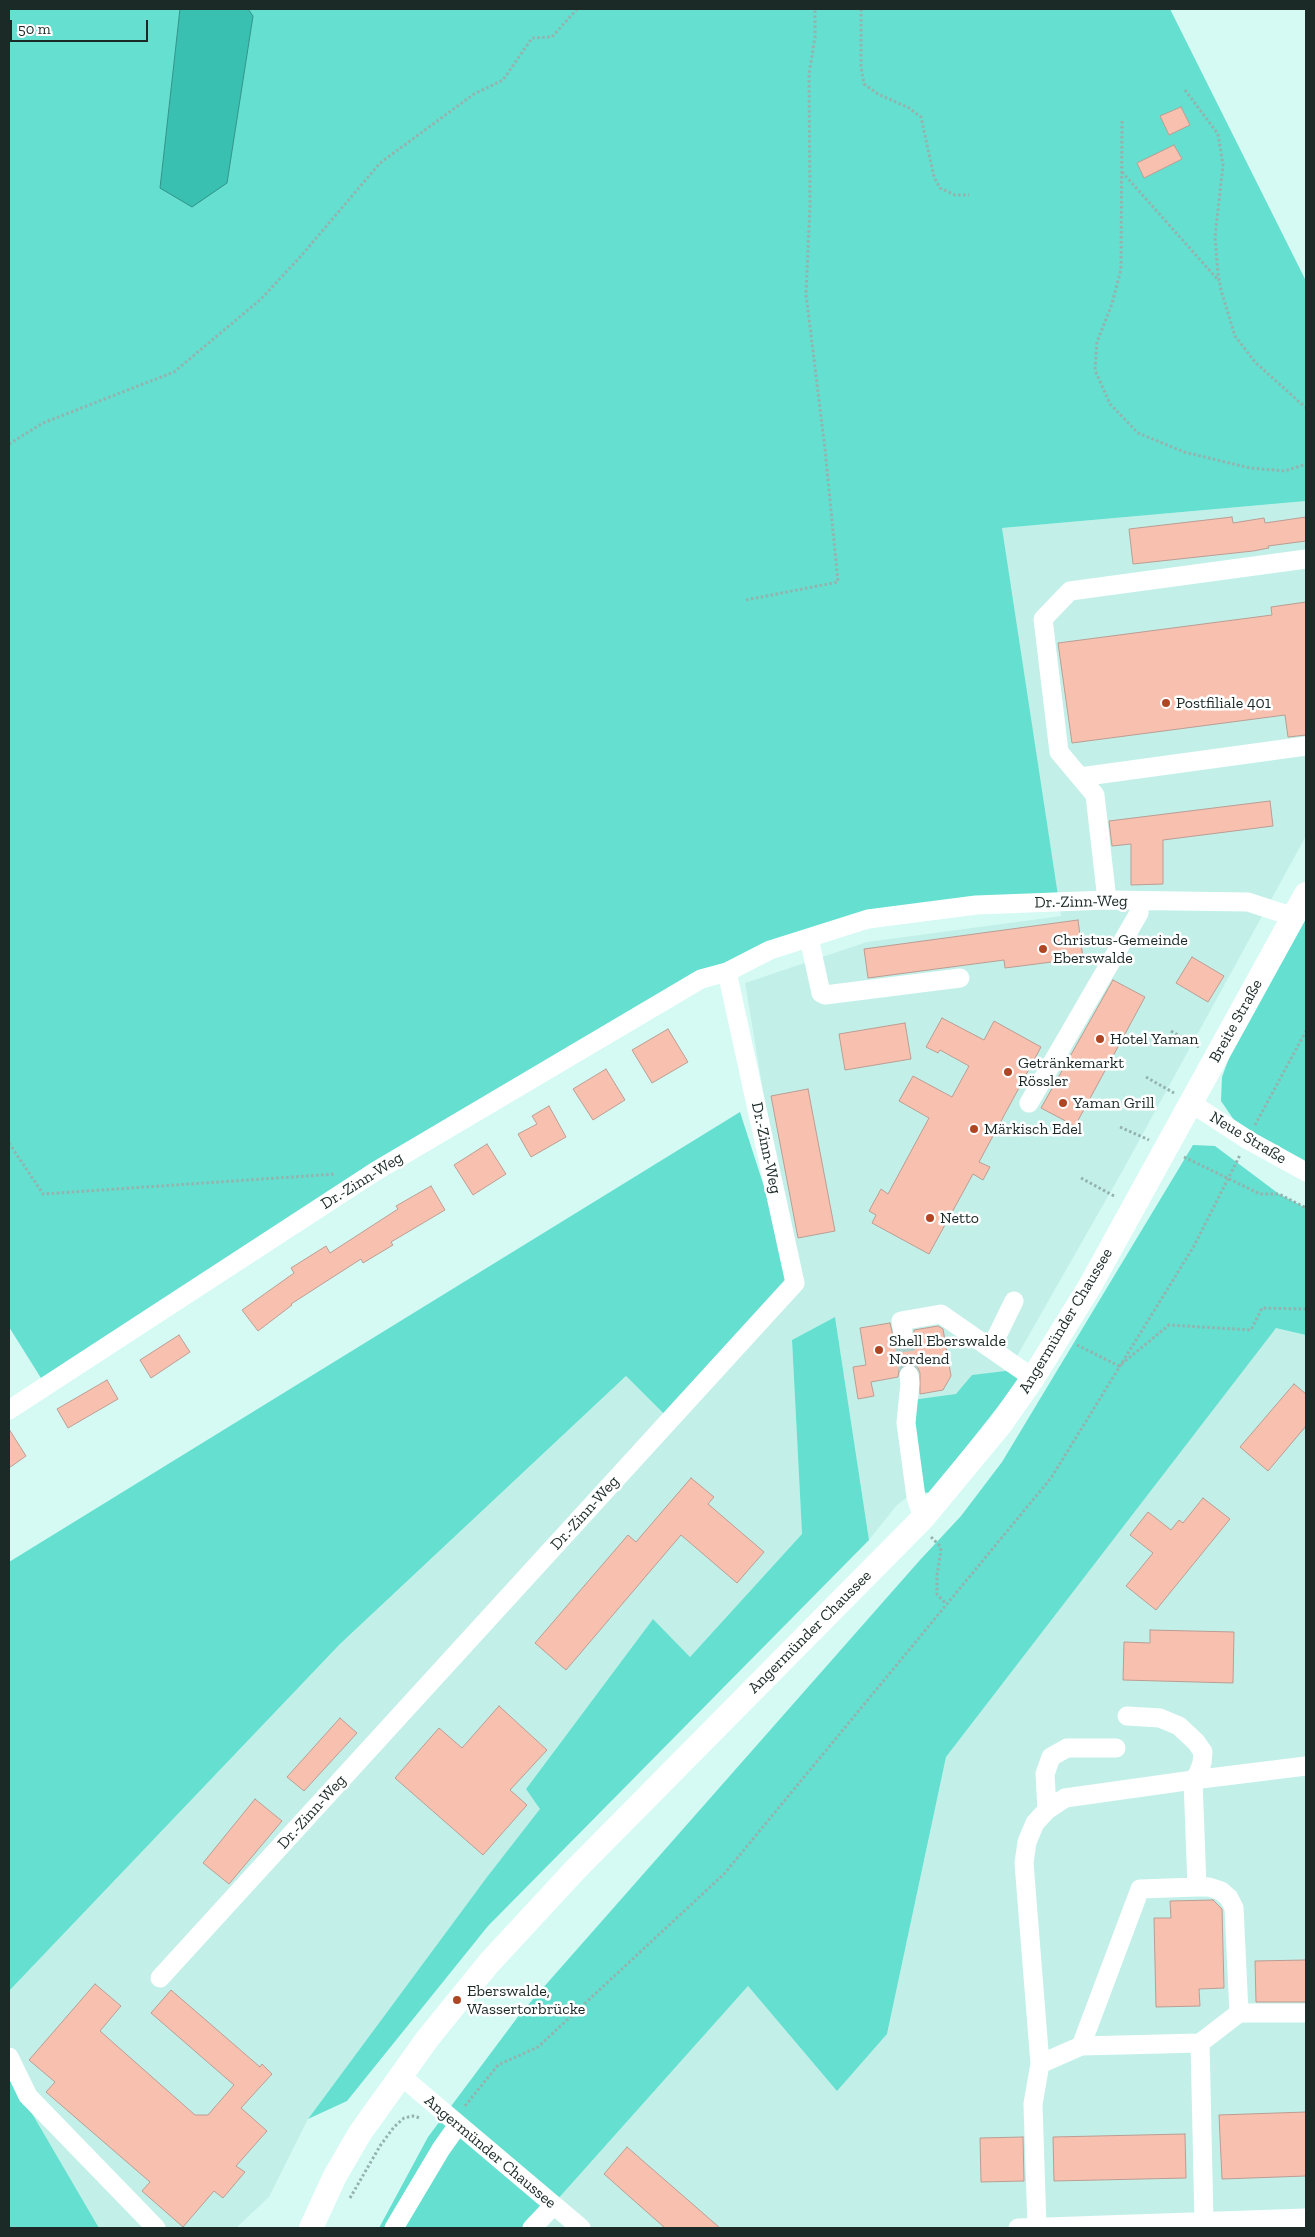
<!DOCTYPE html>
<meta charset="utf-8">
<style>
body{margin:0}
#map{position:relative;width:1315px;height:2237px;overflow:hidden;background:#d5faf4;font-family:"Zilla Slab",serif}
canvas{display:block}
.frame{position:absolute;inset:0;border:10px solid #1b2a27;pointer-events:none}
.scale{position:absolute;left:10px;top:20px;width:138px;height:22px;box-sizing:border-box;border:2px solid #1b2a27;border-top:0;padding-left:6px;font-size:15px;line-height:18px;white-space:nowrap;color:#1b2a27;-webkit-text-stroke:4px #fff;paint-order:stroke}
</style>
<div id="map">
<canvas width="1315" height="2237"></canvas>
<div class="frame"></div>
<div class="scale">50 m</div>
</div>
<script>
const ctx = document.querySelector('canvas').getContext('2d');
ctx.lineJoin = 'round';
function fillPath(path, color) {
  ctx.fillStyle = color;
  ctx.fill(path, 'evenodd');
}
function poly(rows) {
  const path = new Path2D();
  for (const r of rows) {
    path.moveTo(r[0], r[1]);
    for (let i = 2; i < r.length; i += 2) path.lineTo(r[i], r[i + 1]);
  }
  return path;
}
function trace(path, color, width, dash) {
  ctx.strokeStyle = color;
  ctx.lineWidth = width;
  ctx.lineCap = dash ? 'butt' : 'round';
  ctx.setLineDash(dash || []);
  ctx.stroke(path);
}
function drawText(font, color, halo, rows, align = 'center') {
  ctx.font = font + ' "Zilla Slab",serif';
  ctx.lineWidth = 5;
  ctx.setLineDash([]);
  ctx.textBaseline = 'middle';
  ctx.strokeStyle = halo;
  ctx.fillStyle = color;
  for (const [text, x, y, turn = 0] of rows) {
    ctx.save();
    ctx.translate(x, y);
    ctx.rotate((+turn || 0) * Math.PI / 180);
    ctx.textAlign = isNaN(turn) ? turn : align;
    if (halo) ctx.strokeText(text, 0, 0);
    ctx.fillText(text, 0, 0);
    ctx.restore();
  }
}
const built = poly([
 [1306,501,1306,836,1123,1170,1000,1386,931,1480,897,1505,869,1540,835,1317,792,1340,802,1534,690,1657,653,1619,526,1789,541,1809,487,1877,308,2119,269,2197,236,2228,99,2228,9,2074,9,1991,340,1644,626,1376,669,1420,795,1283,745,983,867,942,1061,916,1001,528],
 [1276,1327,1306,1335,1306,2228,532,2228,748,1986,837,2090,887,2034,946,1757]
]);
const green = poly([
 [9,9,180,9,160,187,227,183,253,16,248,9,1170,9,1306,281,1306,501,1002,528,1059,902,868,919,701,979,46,1386,9,1327],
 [1306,914,1306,1166,1234,1120,1221,1101,1222,1077,1232,1050],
 [740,1112,795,1283,670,1420,626,1376,340,1644,9,1991,9,1562],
 [1193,1145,1215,1146,1279,1194,1306,1208,1306,1335,1276,1328,946,1757,887,2034,837,2091,748,1986,532,2228,379,2228,428,2137,520,2014,920,1560,961,1516,1002,1462],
 [835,1317,869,1540,488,1926,347,2101,308,2119,487,1877,540,1809,526,1789,653,1619,690,1657,802,1534,792,1340],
 [1014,1370,1018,1381,930,1493,921,1492,912,1400,956,1394,972,1375],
 [9,2074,99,2228,9,2228]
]);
const water = poly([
 [180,9,248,9,253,16,227,183,192,207,160,188,180,9]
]);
const building = poly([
 [1181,107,1190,125,1169,135,1160,116,1181,107],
 [1174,145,1182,159,1144,178,1137,163,1174,145],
 [1232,517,1233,523,1264,518,1265,523,1306,517,1306,541,1268,546,1269,548,1253,551,1133,564,1129,529,1232,517],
 [1306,602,1306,735,1288,737,1285,715,1072,743,1058,643,1272,615,1271,607,1306,602],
 [1270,801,1273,826,1163,840,1163,884,1131,885,1131,844,1112,846,1109,821,1270,801],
 [1078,920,1083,958,1005,968,1004,960,868,978,864,949,1078,920],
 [1192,957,1224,976,1208,1002,1176,983,1192,957],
 [1113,980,1145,997,1075,1126,1041,1108,1113,980],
 [942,1018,984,1040,994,1021,1041,1047,979,1162,990,1167,983,1180,973,1174,929,1254,872,1223,876,1215,869,1211,881,1189,888,1194,929,1118,899,1101,913,1076,952,1097,969,1066,940,1050,938,1053,926,1047,942,1018],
 [905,1023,911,1059,845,1070,839,1034,905,1023],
 [668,1029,688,1062,652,1083,632,1050,668,1029],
 [606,1069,625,1100,593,1120,573,1089,606,1069],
 [808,1089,835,1231,798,1238,771,1096,808,1089],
 [549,1106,566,1137,531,1157,518,1134,537,1124,532,1116,549,1106],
 [487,1144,506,1174,473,1195,454,1165,487,1144],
 [431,1186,445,1210,391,1242,393,1245,363,1263,361,1259,291,1304,292,1305,258,1331,242,1310,294,1273,291,1268,326,1246,330,1253,398,1209,396,1206,431,1186],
 [890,1323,894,1340,900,1344,910,1341,914,1336,914,1330,938,1326,943,1329,951,1376,943,1390,920,1394,920,1373,918,1368,908,1364,899,1370,898,1377,871,1382,874,1396,858,1399,853,1367,866,1365,860,1328,890,1323],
 [179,1335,190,1352,151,1378,140,1360,179,1335],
 [107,1380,118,1399,68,1428,57,1409,107,1380],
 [1294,1384,1306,1394,1306,1426,1268,1471,1240,1447,1294,1384],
 [9,1429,26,1456,9,1468,9,1429],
 [691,1478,714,1497,708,1504,764,1552,737,1583,681,1535,566,1670,535,1643,628,1535,636,1542,691,1478],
 [1203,1498,1230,1519,1156,1610,1126,1586,1153,1553,1130,1535,1148,1512,1171,1530,1179,1520,1183,1523,1203,1498],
 [1150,1630,1234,1632,1233,1683,1123,1680,1124,1642,1150,1643,1150,1630],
 [499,1706,547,1750,510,1790,527,1805,483,1855,395,1778,439,1728,462,1748,499,1706],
 [340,1718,357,1733,304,1791,287,1777,340,1718],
 [255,1799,282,1821,229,1884,203,1863,255,1799],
 [1213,1900,1222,1909,1224,1988,1199,1989,1200,2006,1156,2007,1154,1918,1171,1918,1170,1901,1213,1900],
 [1306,1960,1306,2002,1256,2002,1255,1961,1306,1960],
 [95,1984,121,2006,100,2031,195,2115,208,2115,234,2085,151,2013,171,1990,260,2067,262,2064,272,2074,241,2108,267,2131,236,2166,245,2172,223,2198,214,2191,183,2227,142,2191,150,2182,46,2092,55,2082,29,2060,95,1984],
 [1306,2112,1306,2176,1222,2179,1219,2115,1306,2112],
 [1185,2134,1186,2178,1054,2181,1053,2137,1185,2134],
 [1023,2137,1024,2181,981,2182,980,2138,1023,2137],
 [627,2147,720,2228,665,2228,604,2174,627,2147]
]);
const minorTunnel = poly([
 [903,1333,909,1375]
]);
const path = poly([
 [861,9,861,67,864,84,878,94,909,108,921,117,934,177,940,188,955,195,969,195],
 [1185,90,1218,134,1223,165,1215,237,1218,274,1221,290,1235,336,1255,362,1306,408],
 [1122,121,1121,269,1112,304,1097,342,1095,370,1110,404,1138,433,1184,452,1250,468,1285,471,1306,464],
 [1122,172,1219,281],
 [9,444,43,423,174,372,261,299,301,256,380,163,474,94,503,80,532,38,552,37,577,9],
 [746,600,838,582,825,449,806,294,810,206,809,74,815,37,815,9],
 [1171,1031,1199,1047],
 [1146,1077,1174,1093],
 [1255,1125,1306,1031],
 [1120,1127,1149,1140],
 [9,1143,43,1194,336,1174],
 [1184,1157,1260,1194,1279,1194,1306,1208],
 [1081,1178,1116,1197],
 [1077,1345,1119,1366,1169,1325,1251,1330,1262,1308,1306,1309],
 [931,1537,940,1546,941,1551,937,1575,937,1594,946,1604],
 [465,2106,498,2065,538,2047,724,1874,1051,1478,1194,1246,1240,1155],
 [350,2198,380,2146,394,2127,404,2118,413,2116,420,2118]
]);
const minor = poly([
 [1080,777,1306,746],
 [1107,900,1095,795,1059,752,1043,619,1070,591,1306,559],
 [809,938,821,993,825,995,960,978],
 [1029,1103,1139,913,1139,901],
 [1191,1103,1248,1140,1306,1172],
 [903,1333,901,1321,941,1314,1033,1378],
 [991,1348,1014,1301],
 [909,1375,910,1383,906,1423,916,1497,923,1518],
 [9,1410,376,1171,701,979,727,972,770,950,868,919,976,905,1107,900,1248,902,1294,917],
 [1127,1716,1160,1718,1179,1726,1196,1742,1203,1752,1202,1763,1198,1774,1193,1780],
 [1193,1780,1306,1766],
 [1047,1810,1045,1774,1051,1757,1067,1748,1116,1748],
 [1197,1887,1209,1887,1221,1891,1229,1898,1234,1908,1239,2013],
 [160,1978,795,1283,727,972],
 [1200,2043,1239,2013,1306,2013],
 [9,2057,28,2096,156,2228],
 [1040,2064,1024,1863,1027,1842,1035,1823,1047,1810,1065,1798,1193,1780,1197,1887,1140,1889,1081,2046],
 [400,2075,581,2228],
 [394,2228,441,2149,458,2125],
 [532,2228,553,2206],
 [1018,2228,1306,2218],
 [1037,2228,1033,2104,1040,2064,1081,2046,1200,2043,1204,2222]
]);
const major = poly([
 [311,2228,335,2176,360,2133,428,2038,489,1963,575,1870,923,1518,1000,1425,1033,1378,1090,1286,1306,894]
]);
const markers = [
 [1166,703,5,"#ae4623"],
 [1043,949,5,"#ae4623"],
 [1100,1039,5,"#ae4623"],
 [1008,1072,5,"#ae4623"],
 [1063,1103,5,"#ae4623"],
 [974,1129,5,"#ae4623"],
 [930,1218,5,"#ae4623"],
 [879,1350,5,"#ae4623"],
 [457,2000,5,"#ae4623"]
];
const poiNames = [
 ["Postfiliale 401",1176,703],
 ["Christus-Gemeinde",1053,940],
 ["Eberswalde",1053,958],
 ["Hotel Yaman",1110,1039],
 ["Getränkemarkt",1018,1063],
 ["Rössler",1018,1081],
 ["Yaman Grill",1073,1103],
 ["Märkisch Edel",984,1129],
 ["Netto",940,1218],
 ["Shell Eberswalde",889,1341],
 ["Nordend",889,1359],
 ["Eberswalde,",467,1991],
 ["Wassertorbrücke",467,2009]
];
const streetNames = [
 ["Dr.-Zinn-Weg",1081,902,-1],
 ["Breite Straße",1236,1021,-61],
 ["Neue Straße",1248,1138,31],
 ["Dr.-Zinn-Weg",766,1148,78],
 ["Dr.-Zinn-Weg",362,1181,-32],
 ["Angermünder Chaussee",1066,1321,-59],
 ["Dr.-Zinn-Weg",585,1513,-48],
 ["Angermünder Chaussee",810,1632,-45],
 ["Dr.-Zinn-Weg",312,1812,-48],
 ["Angermünder Chaussee",490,2152,40]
];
fillPath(built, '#c2f0e9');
fillPath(green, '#64dfd0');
fillPath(water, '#39c0b1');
trace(water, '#309388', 1);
fillPath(building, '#f8c1af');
trace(building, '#bc9d93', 1);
trace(minorTunnel, '#b0d0cb', 19, [19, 9]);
trace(path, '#95b3ae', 3, [2.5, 2.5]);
trace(minor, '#fff', 19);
trace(major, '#fff', 24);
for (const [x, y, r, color] of markers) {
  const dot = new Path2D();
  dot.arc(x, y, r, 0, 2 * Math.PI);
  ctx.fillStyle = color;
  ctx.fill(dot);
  trace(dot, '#fff', 2);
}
drawText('16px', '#1b2a27', '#fff', poiNames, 'left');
drawText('16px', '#1b2a27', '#fff', streetNames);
</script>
